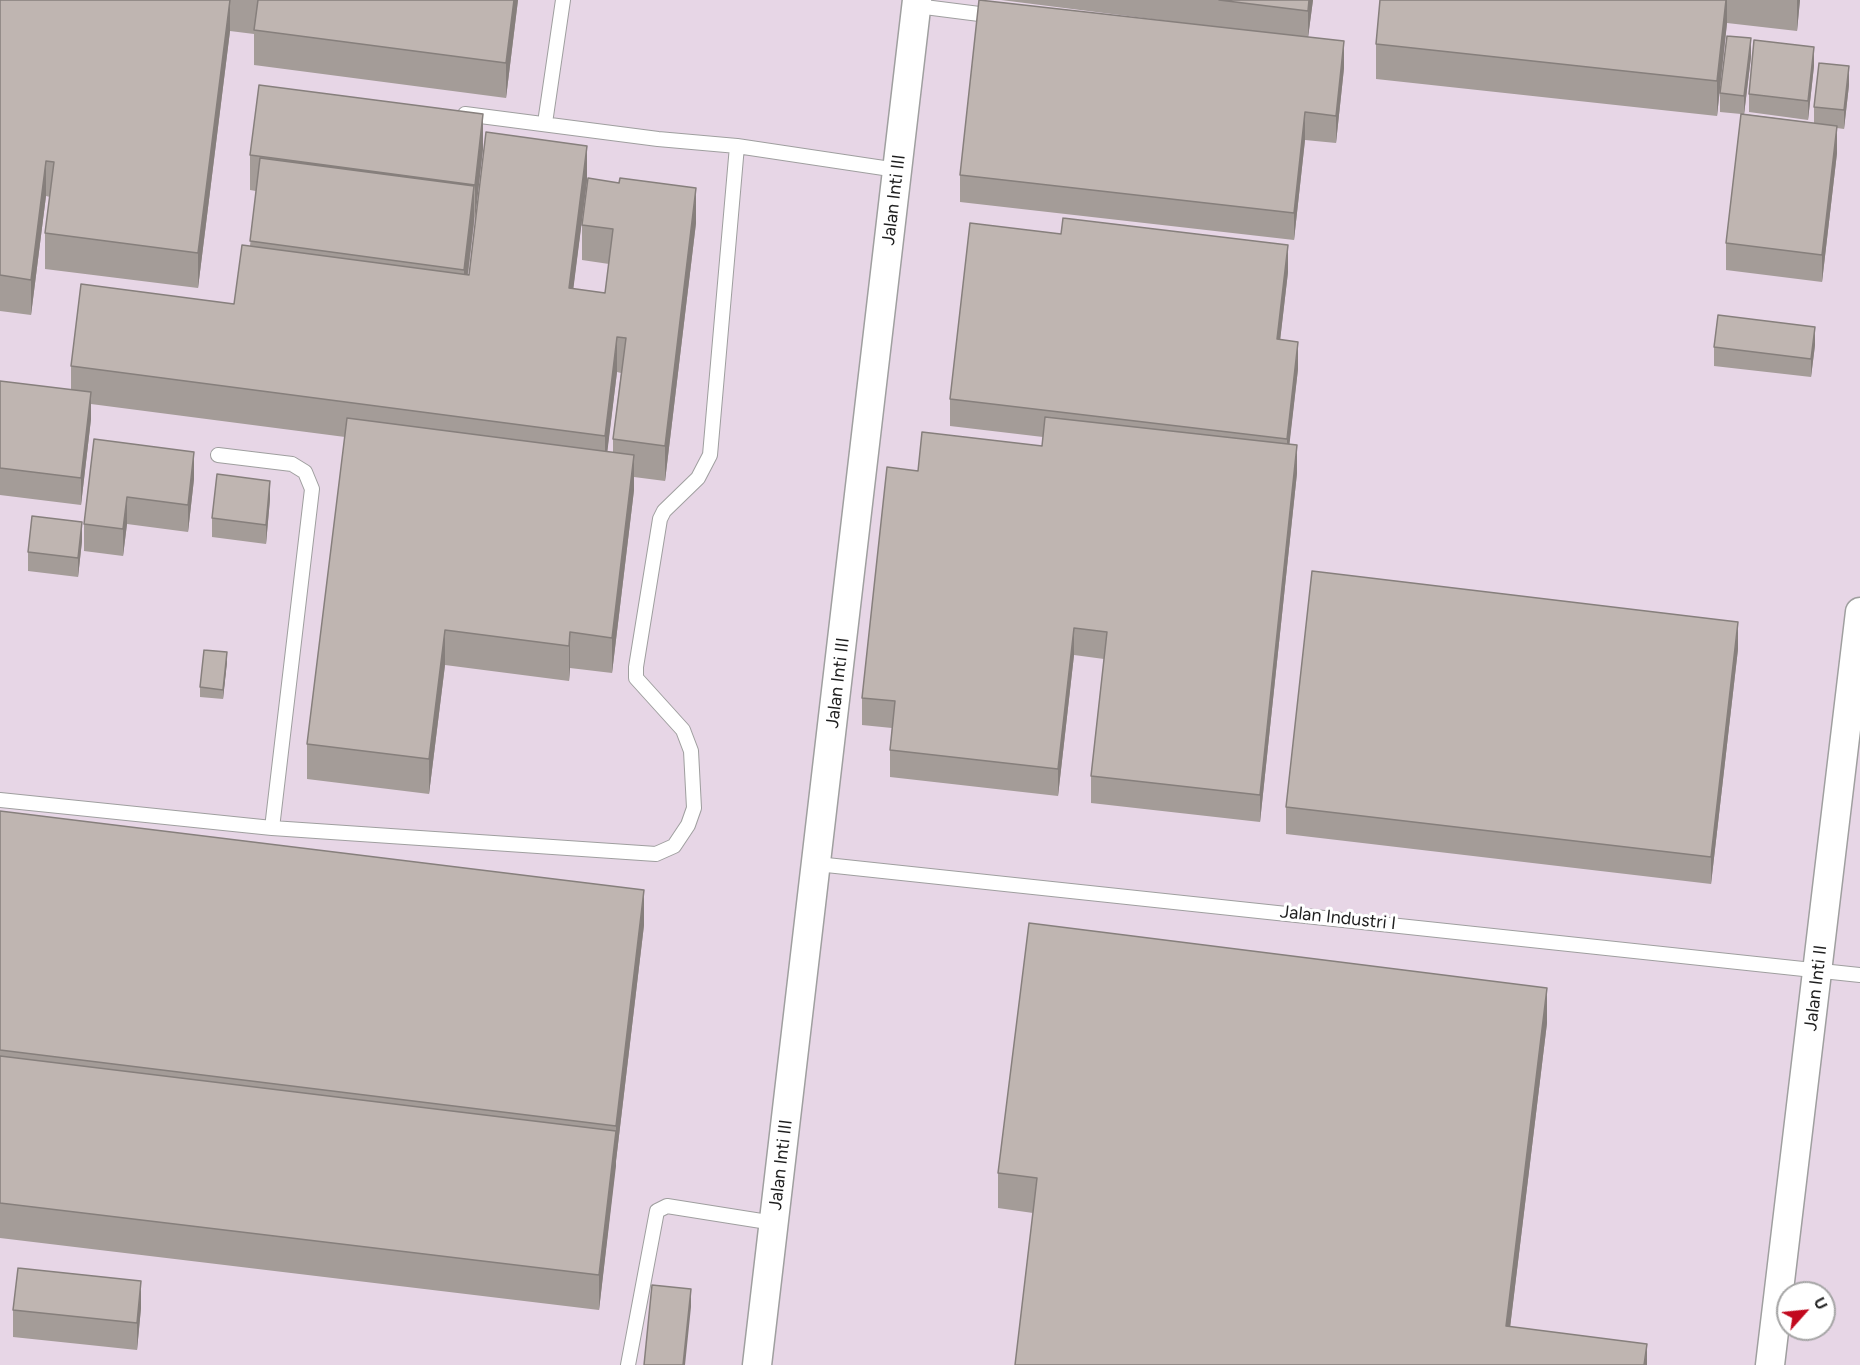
<!DOCTYPE html>
<style>
body{margin:0}
#map{position:relative;width:1860px;height:1365px;overflow:hidden;background:#eeeae4;font-family:Figtree,sans-serif}
canvas{display:block}
.north{position:absolute;left:1776px;top:1281px;width:60px;height:60px;box-sizing:border-box;background:#fff;border:2px solid #a5a5a5;border-radius:50%;rotate:63deg;font-size:16px;font-weight:700;line-height:24px;text-align:center;color:#1e1e1e}
.north::after{content:'';display:block;margin:auto;width:21px;height:27px;background:#c2091e;clip-path:polygon(50% 0,100% 100%,50% 72%,0 100%)}
</style>
<div id="map">
<canvas width="1860" height="1365"></canvas>
<div class="north">U</div>
</div>
<script>
const ctx = document.querySelector('canvas').getContext('2d');
ctx.lineJoin = 'round';
function fillPath(path, color) {
  ctx.fillStyle = color;
  ctx.fill(path, 'evenodd');
}
function poly(rows) {
  const path = new Path2D();
  for (const r of rows) {
    path.moveTo(r[0], r[1]);
    for (let i = 2; i < r.length; i += 2) path.lineTo(r[i], r[i + 1]);
  }
  return path;
}
function trace(path, color, width, dash) {
  ctx.strokeStyle = color;
  ctx.lineWidth = width;
  ctx.lineCap = dash ? 'butt' : 'round';
  ctx.setLineDash(dash || []);
  ctx.stroke(path);
}
function drawText(font, color, halo, rows, align = 'center') {
  ctx.font = font + ' Figtree,sans-serif';
  ctx.lineWidth = 6;
  ctx.setLineDash([]);
  ctx.textBaseline = 'middle';
  ctx.strokeStyle = halo;
  ctx.fillStyle = color;
  for (const [text, x, y, turn = 0] of rows) {
    ctx.save();
    ctx.translate(x, y);
    ctx.rotate((+turn || 0) * Math.PI / 180);
    ctx.textAlign = isNaN(turn) ? turn : align;
    if (halo) ctx.strokeText(text, 0, 0);
    ctx.fillText(text, 0, 0);
    ctx.restore();
  }
}
const industrial = poly([
 [0,0,1860,0,1860,1365,0,1365],
 [1788,1293,1824,1293,1824,1329,1788,1329]
]);
const service = poly([
 [917,6,995,16],
 [465,114,658,139,737,146,897,170],
 [545,123,563,0],
 [218,455,292,464,305,472,312,489,272,828],
 [0,800,272,828,656,854,674,846,688,825,694,808,691,751,683,730,636,678,636,667,660,519,664,511,698,478,710,455,737,146],
 [817,864,1860,975],
 [628,1365,657,1211,667,1206,774,1223]
]);
const minor = poly([
 [757,1365,917,0],
 [1770,1365,1860,612]
]);
const wall = poly([
 [0,0,518,0,506,98,254,65,254,34,230,31,198,288,45,269,45,233,50,197,46,196,31,315,0,311],
 [1001,0,1313,0,1308,37,1344,68,1336,143,1305,140,1294,240,960,202,960,175,1191,24],
 [1380,0,1800,0,1797,31,1727,23,1717,116,1376,79,1376,44],
 [1751,57,1744,114,1814,123,1814,107,1849,85,1844,129,1837,128,1837,153,1822,282,1726,270,1726,243,1741,114,1720,112,1720,93],
 [1814,66,1808,120,1749,112,1749,94],
 [483,149,468,275,587,181,573,289,605,293,609,264,582,260,582,225,696,223,665,481,634,477,634,490,612,673,570,668,569,681,445,665,429,794,307,779,307,744,345,437,91,404,91,419,81,505,0,495,0,381,71,390,71,366,234,304,250,246,256,191,250,190,250,155],
 [617,372,621,373,613,439,613,453,607,452],
 [1288,272,1280,340,1298,369,1289,445,1297,473,1260,822,1091,803,1091,776,1104,659,1074,655,1058,796,890,777,890,750,892,728,862,725,862,698,918,471,1042,446,1043,437,950,426,950,399],
 [1815,345,1811,377,1714,366,1714,347],
 [94,439,194,479,188,532,127,524,123,556,84,551,84,524],
 [270,499,266,544,212,537,212,518],
 [82,541,78,577,28,571,28,552],
 [1738,649,1711,884,1286,834,1286,807],
 [227,662,223,699,200,697,200,687],
 [0,811,644,925,616,1161,599,1310,0,1238],
 [1547,1023,1510,1327,1647,1365,1033,1213,998,1208,998,1173],
 [141,1308,137,1350,13,1337,13,1310]
]);
const shadedWall = poly([
 [230,0,230,31,198,288,198,253],
 [514,0,518,0,506,98,506,63],
 [1309,0,1313,0,1308,38,1308,11],
 [1726,0,1727,0,1727,23,1717,116,1717,81],
 [1797,0,1800,0,1797,31],
 [1751,38,1751,57,1744,115,1744,96],
 [1344,41,1344,68,1336,143,1336,116],
 [1814,47,1814,66,1808,120,1808,101],
 [1849,66,1849,85,1844,129,1844,110],
 [1305,112,1305,140,1294,240,1294,213],
 [483,114,483,149,475,220,475,185],
 [1837,126,1837,153,1822,282,1822,255],
 [587,146,587,181,569,323,569,288],
 [46,161,46,196,31,315,31,280],
 [474,186,474,221,464,305,464,270],
 [696,188,696,223,665,481,665,446],
 [1288,245,1288,272,1277,367,1277,339],
 [1815,327,1815,345,1811,377,1811,359],
 [617,337,617,372,605,471,605,436],
 [1298,342,1298,369,1287,466,1287,439],
 [91,392,91,419,81,505,81,478],
 [1297,445,1297,473,1260,822,1260,795],
 [194,452,194,479,188,532,188,505],
 [634,455,634,490,612,673,612,638],
 [270,481,270,499,266,544,266,525],
 [127,497,127,524,123,556,123,529],
 [82,522,82,541,78,577,78,558],
 [1738,622,1738,649,1711,884,1711,857],
 [1074,628,1074,655,1058,796,1058,769],
 [445,630,445,665,429,794,429,759],
 [570,632,570,668,569,681,569,646],
 [227,652,227,662,223,699,223,690],
 [644,890,644,925,616,1161,616,1126],
 [1547,988,1547,1023,1506,1361,1506,1326],
 [616,1131,616,1166,599,1310,599,1275],
 [141,1281,141,1308,137,1350,137,1323],
 [691,1289,691,1307,685,1365,683,1365],
 [1647,1344,1647,1365,1644,1365]
]);
const building = poly([
 [0,0,230,0,198,253,45,233,54,162,46,161,31,280,0,275,0,0],
 [258,0,514,0,506,63,254,30,258,0],
 [979,0,1344,41,1336,116,1305,112,1294,213,960,175,979,0],
 [1219,0,1309,0,1308,11,1219,0],
 [1380,0,1726,0,1717,81,1376,44,1380,0],
 [1727,36,1751,38,1744,96,1720,93,1727,36],
 [1754,40,1814,47,1808,101,1749,94,1754,40],
 [1819,63,1849,66,1844,110,1814,107,1819,63],
 [259,85,483,114,475,185,250,155,259,85],
 [1741,114,1837,126,1822,255,1726,243,1741,114],
 [486,132,587,146,569,288,605,293,613,229,582,225,588,178,619,183,620,178,696,188,665,446,613,439,626,338,617,337,605,436,71,366,81,284,234,304,242,245,469,275,486,132],
 [260,158,474,186,464,270,250,241,260,158],
 [1063,218,1288,245,1277,339,1298,342,1287,439,950,399,970,223,1061,234,1063,218],
 [1718,315,1815,327,1811,359,1714,347,1718,315],
 [0,381,91,392,81,478,0,468,0,381],
 [1045,417,1297,445,1260,795,1091,776,1107,632,1074,628,1058,769,890,750,895,701,862,698,887,467,918,471,922,432,1042,446,1045,417],
 [347,418,634,455,612,638,570,632,569,646,445,630,429,759,307,744,347,418],
 [94,439,194,452,188,505,127,497,123,529,84,524,94,439],
 [217,474,270,481,266,525,212,518,217,474],
 [32,516,82,522,78,558,28,552,32,516],
 [1312,571,1738,622,1711,857,1286,807,1312,571],
 [204,650,227,652,223,690,200,687,204,650],
 [0,811,644,890,616,1126,0,1050,0,811],
 [1029,923,1547,988,1506,1326,1647,1344,1644,1365,1015,1365,1037,1178,998,1173,1029,923],
 [0,1056,616,1131,599,1275,0,1203,0,1056],
 [18,1268,141,1281,137,1323,13,1310,18,1268],
 [652,1285,691,1289,683,1365,644,1365,652,1285]
]);
const streetNames = [
 ["Jalan Inti III",894,200,-83],
 ["Jalan Inti III",838,683,-83],
 ["Jalan Industri I",1338,918,6],
 ["Jalan Inti II",1816,988,-83],
 ["Jalan Inti III",781,1165,-83]
];
fillPath(industrial, '#e7d6e6');
trace(service, '#9f9f9f', 16);
trace(minor, '#9f9f9f', 31);
trace(service, '#fff', 14);
trace(minor, '#fff', 28);
fillPath(wall, '#a49c98');
fillPath(shadedWall, '#867f7c');
fillPath(building, '#bfb5b1');
trace(building, '#867f7c', 1.5);
drawText('18px', '#1e1e1e', '#fff', streetNames);
</script>
